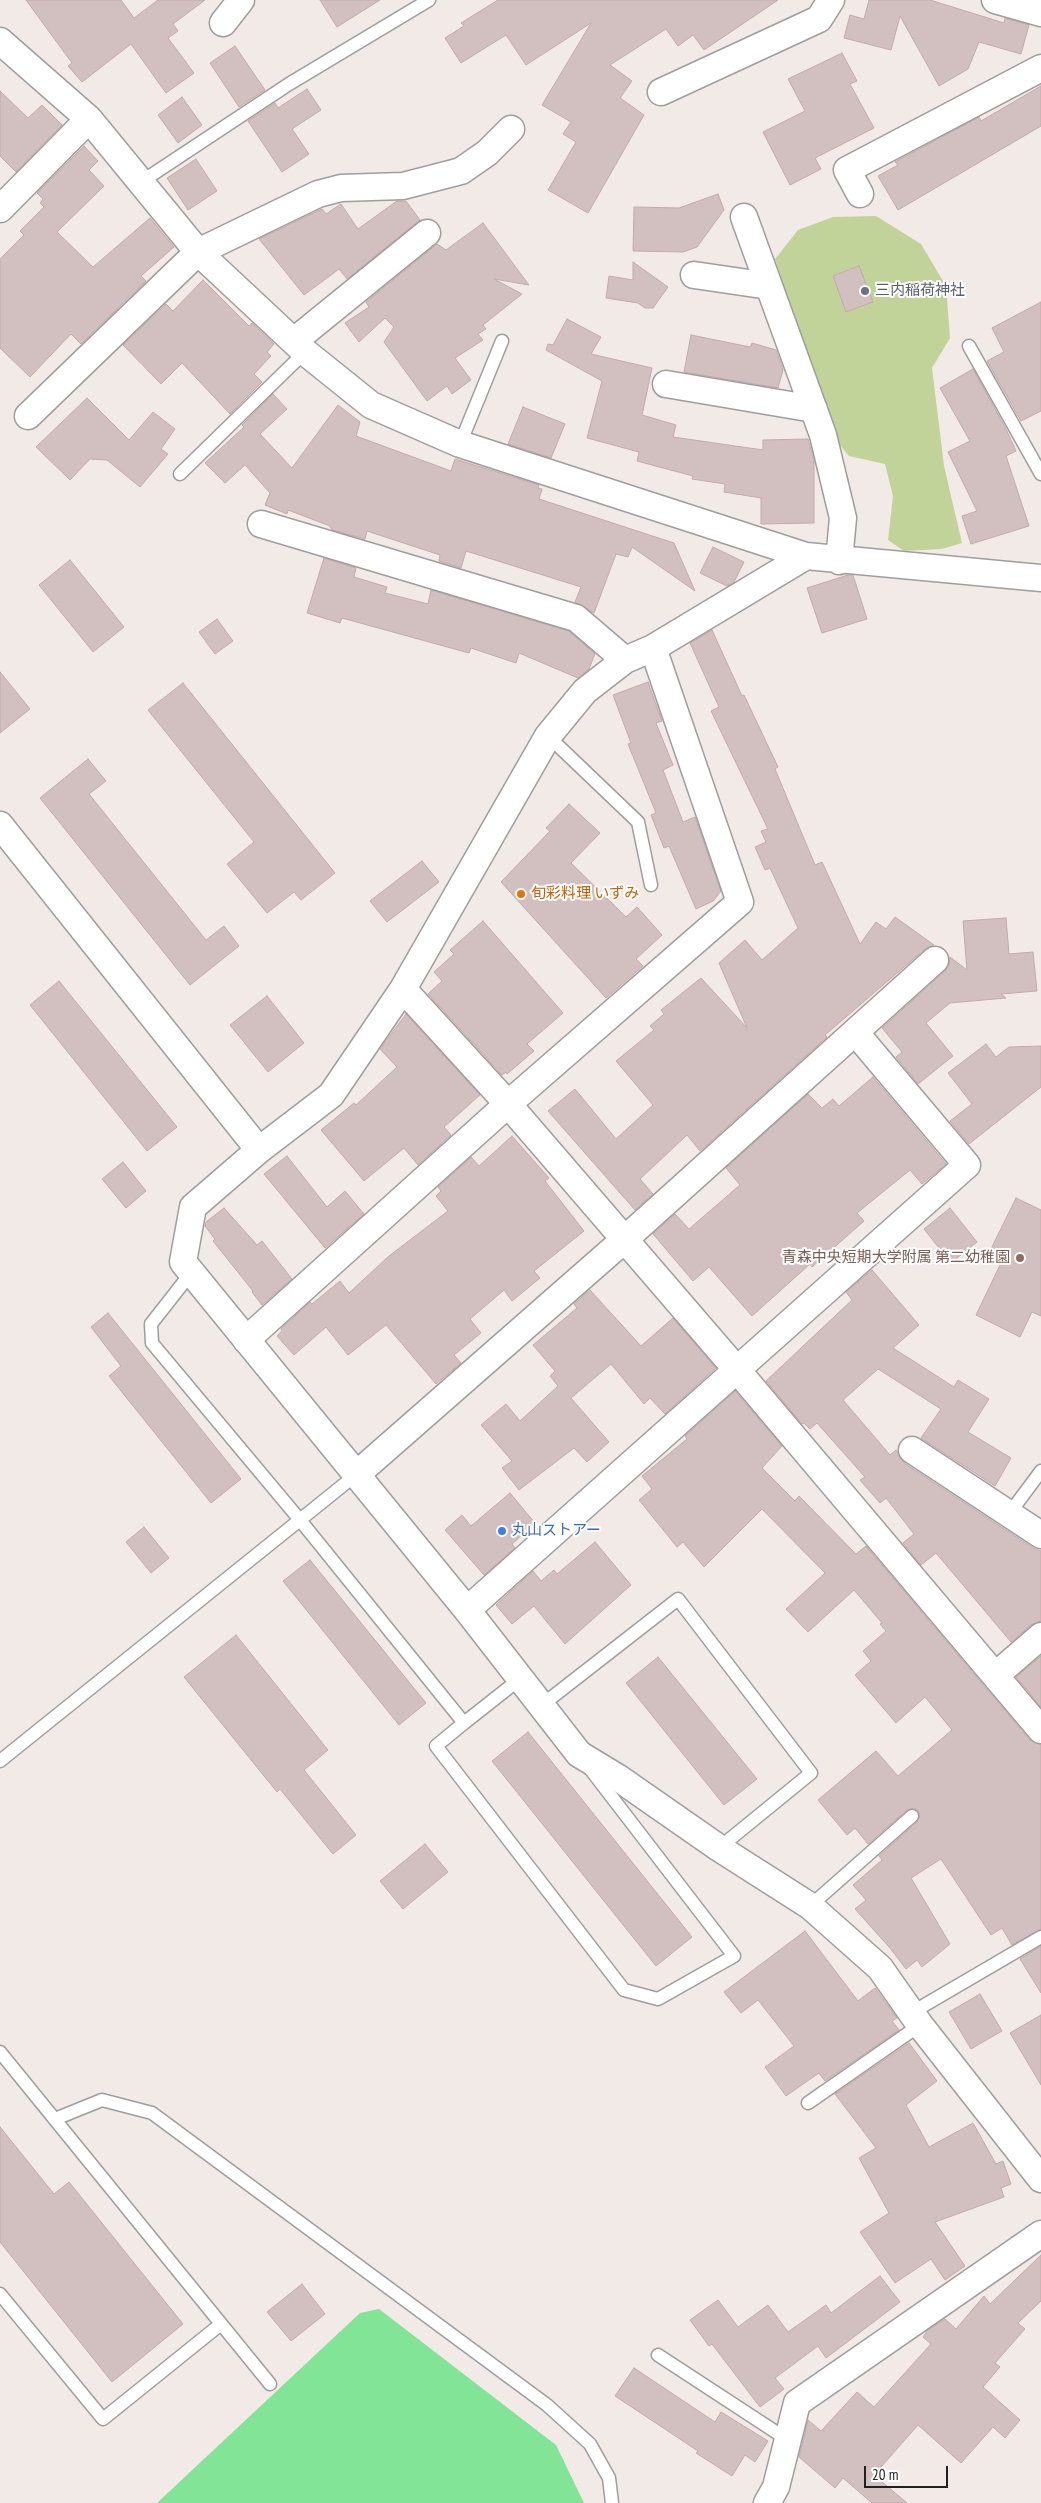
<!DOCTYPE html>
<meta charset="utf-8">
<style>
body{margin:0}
#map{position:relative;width:1041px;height:2503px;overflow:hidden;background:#f2eae7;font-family:"PT Sans Narrow",sans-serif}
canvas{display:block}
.scale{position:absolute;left:864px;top:2466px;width:84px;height:22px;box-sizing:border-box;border:2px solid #212121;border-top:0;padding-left:6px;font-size:15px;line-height:18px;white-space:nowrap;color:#212121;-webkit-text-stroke:4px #fff;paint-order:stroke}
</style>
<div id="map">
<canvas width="1041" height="2503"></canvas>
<div class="scale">20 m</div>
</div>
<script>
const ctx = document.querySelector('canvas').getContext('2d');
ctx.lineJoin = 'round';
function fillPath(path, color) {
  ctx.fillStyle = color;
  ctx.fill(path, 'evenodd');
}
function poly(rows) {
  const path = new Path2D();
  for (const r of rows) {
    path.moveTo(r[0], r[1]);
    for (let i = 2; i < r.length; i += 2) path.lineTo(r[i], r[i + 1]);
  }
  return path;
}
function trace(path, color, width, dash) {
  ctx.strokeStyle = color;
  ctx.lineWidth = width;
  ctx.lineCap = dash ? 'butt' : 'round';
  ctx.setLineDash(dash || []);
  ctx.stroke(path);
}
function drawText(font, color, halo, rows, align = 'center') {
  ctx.font = font + ' "PT Sans Narrow","Noto Sans JP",sans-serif';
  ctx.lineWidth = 4;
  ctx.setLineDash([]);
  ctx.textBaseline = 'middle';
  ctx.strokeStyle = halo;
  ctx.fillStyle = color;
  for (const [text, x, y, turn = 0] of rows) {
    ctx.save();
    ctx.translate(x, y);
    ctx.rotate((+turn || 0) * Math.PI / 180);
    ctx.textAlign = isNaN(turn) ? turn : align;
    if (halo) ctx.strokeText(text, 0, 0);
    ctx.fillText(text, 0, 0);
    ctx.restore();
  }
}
const forest = poly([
 [876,216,921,244,946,286,950,338,932,368,944,466,962,543,942,549,904,551,888,540,893,496,885,464,849,456,832,436,775,259,798,230,833,217]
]);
const pitch = poly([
 [379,2309,556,2445,584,2503,157,2503,360,2313]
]);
const building = poly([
 [26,0,121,0,134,18,158,0,205,0,173,24,178,31,168,38,194,73,166,93,131,44,82,82,68,66,72,63,26,0],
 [320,0,380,0,337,27,320,0],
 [498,0,778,0,704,50,693,35,678,46,666,29,610,65,632,81,620,98,644,115,588,213,548,190,576,142,563,134,571,122,542,105,591,23,526,65,506,35,461,63,445,38,464,26,461,23,498,0],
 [869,0,930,0,1004,23,1005,18,1029,25,1021,54,979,42,968,69,939,86,900,16,891,50,844,38,850,15,864,19,869,0],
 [235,46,265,90,239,107,210,63,235,46],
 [842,53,857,81,850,84,874,128,815,158,821,169,790,185,763,132,805,111,788,79,842,53],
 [1041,86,1041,126,898,210,878,176,898,165,895,162,979,117,981,121,1041,86],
 [307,89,321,110,292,129,309,154,282,172,248,121,275,103,278,108,307,89],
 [0,91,28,118,42,105,62,125,16,172,0,156,0,91],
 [182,97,202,125,178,143,158,115,182,97],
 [84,146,98,161,89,170,104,186,57,232,93,267,150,218,174,247,141,276,146,281,81,344,71,334,30,377,0,348,0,259,24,235,20,231,44,207,40,203,43,199,37,193,84,146],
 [196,159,217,191,188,210,167,178,196,159],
 [718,194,724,210,697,247,683,252,633,251,634,207,679,208,718,194],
 [397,201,406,201,420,220,347,279,339,269,304,295,259,239,322,209,326,214,341,204,358,229,397,201],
 [483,223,529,285,494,279,522,294,483,325,486,329,478,334,483,340,455,358,471,380,452,394,447,386,427,401,384,342,394,327,385,318,359,342,345,323,369,307,366,302,437,244,446,250,483,223],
 [633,262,668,287,653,308,645,308,638,303,606,298,609,276,633,280,633,262],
 [859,266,873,302,846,312,833,276,859,266],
 [203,280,249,326,252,323,274,344,267,352,271,356,254,374,262,382,230,414,182,363,161,384,123,345,166,304,173,311,203,280],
 [1041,302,1041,411,1021,421,987,361,1004,352,992,328,1041,302],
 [567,319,601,337,591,354,652,368,642,415,676,425,673,437,763,450,763,440,808,439,814,460,814,523,761,524,761,498,724,492,725,484,692,479,693,476,637,461,639,452,587,438,602,381,546,350,548,344,553,345,567,319],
 [691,335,750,347,752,343,776,350,783,370,778,388,684,372,691,335],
 [973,369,1006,429,1016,451,1006,456,1029,526,971,544,962,516,977,511,948,452,970,441,940,388,973,369],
 [273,394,287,409,260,434,292,468,338,405,360,422,356,436,451,471,455,459,539,485,538,488,542,489,539,499,674,543,695,591,632,547,628,557,616,554,594,613,575,602,581,587,466,551,461,568,439,561,440,555,367,531,365,539,332,530,330,526,288,510,287,514,265,505,270,493,245,465,225,483,205,463,244,427,242,425,273,394],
 [87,398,129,440,153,412,175,429,161,449,168,454,140,487,107,460,90,459,70,480,36,447,87,398],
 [523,407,565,424,551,458,508,444,523,407],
 [713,547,744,562,734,582,727,586,700,573,713,547],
 [324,558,356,568,354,577,387,587,385,593,428,604,431,590,569,631,595,654,589,669,578,678,519,653,516,663,471,648,469,653,342,618,340,623,307,613,324,558],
 [70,560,124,627,93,652,39,585,70,560],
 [848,575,853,575,867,619,822,633,807,588,848,575],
 [217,619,233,641,215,654,199,632,217,619],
 [712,630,742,696,744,695,778,767,775,769,815,865,822,862,860,944,876,922,886,929,895,917,934,945,925,949,825,1035,827,1037,700,1151,687,1135,640,1179,653,1194,635,1210,548,1111,575,1089,616,1139,653,1105,616,1061,654,1030,650,1026,664,1014,661,1010,701,978,747,1028,719,963,745,940,762,960,798,928,770,868,765,870,755,847,766,842,761,831,768,829,711,711,719,707,690,643,712,630],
 [0,672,30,709,0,733,0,672],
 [648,682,662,721,656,723,673,765,663,770,683,822,695,817,721,891,713,901,696,909,669,846,664,848,651,815,656,813,628,744,631,743,613,695,648,682],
 [183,683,335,873,301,900,294,892,267,913,227,864,254,842,148,710,183,683],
 [88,759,106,781,89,794,206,940,224,926,239,946,190,985,40,798,88,759],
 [569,804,600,833,571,863,626,917,637,907,662,935,636,959,643,966,606,998,501,882,550,831,546,828,569,804],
 [422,861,439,882,387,922,370,901,422,861],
 [1006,918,1009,954,1033,952,1037,991,1001,994,1006,998,950,1003,926,1023,953,1056,918,1084,896,1057,902,1052,882,1028,945,971,949,964,950,957,967,970,963,921,1006,918],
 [483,921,563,1013,527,1044,534,1051,507,1074,506,1072,502,1075,428,994,442,981,434,972,454,954,450,950,483,921],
 [59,981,177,1127,147,1151,30,1005,59,981],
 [267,996,304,1043,268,1072,230,1025,267,996],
 [406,1014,480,1095,444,1127,451,1135,418,1165,404,1148,364,1181,321,1130,354,1103,356,1105,397,1067,380,1049,406,1014],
 [986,1044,996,1057,1009,1047,1041,1046,1041,1087,969,1144,950,1121,972,1104,948,1073,986,1044],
 [873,1077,946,1164,922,1184,910,1170,857,1213,864,1221,812,1267,810,1264,752,1316,709,1267,693,1281,653,1234,675,1214,689,1229,740,1185,726,1168,808,1094,822,1108,833,1099,839,1106,873,1077],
 [512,1136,549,1178,545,1181,584,1231,534,1271,540,1278,512,1301,504,1290,470,1319,481,1333,454,1355,461,1363,436,1384,386,1325,348,1355,326,1327,294,1355,277,1336,282,1331,281,1329,310,1302,312,1304,340,1281,349,1293,389,1256,448,1211,436,1196,441,1191,438,1187,471,1157,479,1166,512,1136],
 [287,1156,327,1207,345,1191,364,1214,325,1248,264,1174,287,1156],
 [123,1162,146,1191,126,1208,102,1179,123,1162],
 [1016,1198,1041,1210,1041,1316,1032,1312,1020,1337,976,1315,1000,1265,986,1259,1016,1198],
 [224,1208,257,1245,262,1241,292,1279,262,1305,252,1292,253,1291,213,1241,215,1239,205,1226,206,1222,224,1208],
 [950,1208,977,1242,951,1263,924,1229,950,1208],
 [872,1270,919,1325,893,1348,954,1387,958,1380,989,1399,968,1432,1011,1458,995,1486,921,1438,941,1409,878,1369,843,1400,890,1455,896,1450,904,1463,1033,1548,1041,1551,1041,1621,1031,1625,1011,1642,936,1553,921,1565,903,1543,914,1534,886,1498,880,1503,860,1480,865,1477,817,1423,810,1429,804,1423,802,1424,766,1381,852,1300,846,1292,872,1270],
 [590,1290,641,1346,673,1318,716,1368,665,1414,650,1398,644,1404,611,1364,571,1398,609,1442,587,1462,574,1448,519,1490,502,1468,512,1461,481,1425,506,1404,520,1421,558,1386,550,1376,555,1371,533,1345,577,1308,574,1304,590,1290],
 [108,1313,241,1479,211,1503,109,1376,121,1366,91,1327,108,1313],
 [735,1391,782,1446,762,1468,795,1501,799,1496,856,1554,866,1546,1030,1740,1041,1745,1041,1929,1012,1945,1002,1928,991,1935,941,1859,911,1878,950,1944,922,1967,917,1960,906,1969,890,1948,855,1909,866,1900,853,1885,882,1860,879,1856,917,1822,920,1814,914,1808,907,1810,868,1844,855,1828,847,1835,818,1800,876,1751,898,1776,952,1730,925,1697,896,1723,855,1675,871,1661,863,1651,886,1631,880,1624,882,1623,854,1590,808,1632,786,1609,825,1573,762,1509,704,1567,683,1542,677,1547,639,1500,652,1489,642,1476,687,1439,685,1436,735,1391],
 [510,1493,535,1523,512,1544,515,1548,484,1575,445,1530,462,1515,471,1526,510,1493],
 [144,1527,169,1558,151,1573,126,1542,144,1527],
 [595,1542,631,1585,565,1644,534,1606,512,1624,496,1605,533,1571,541,1581,554,1570,557,1574,595,1542],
 [310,1560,426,1703,399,1725,283,1581,310,1560],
 [236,1635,328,1750,304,1770,356,1835,333,1854,280,1789,277,1792,184,1677,236,1635],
 [1041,1656,1041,1707,1016,1677,1041,1656],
 [658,1657,757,1779,724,1805,626,1683,658,1657],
 [528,1732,692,1937,656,1966,492,1761,528,1732],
 [425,1844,448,1872,403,1909,380,1881,425,1844],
 [805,1931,858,2001,875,1988,897,2018,892,2021,899,2030,825,2081,819,2073,786,2096,765,2067,794,2046,758,2000,741,2013,724,1992,805,1931],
 [1041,1946,1041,1993,1020,1959,1041,1946],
 [980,1994,1002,2031,971,2049,949,2012,980,1994],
 [1041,2015,1041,2085,1010,2033,1041,2015],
 [909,2043,937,2081,906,2105,929,2147,973,2123,996,2164,1003,2161,1011,2184,1001,2188,1004,2197,935,2222,965,2266,945,2280,931,2259,895,2283,860,2232,889,2213,859,2158,876,2148,835,2094,909,2043],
 [0,2127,54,2194,69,2182,183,2324,112,2382,0,2242,0,2127],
 [1041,2255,1041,2301,1018,2323,1025,2329,995,2363,1000,2367,983,2387,1020,2420,1005,2438,993,2427,961,2463,918,2425,874,2475,907,2503,872,2503,843,2478,835,2488,799,2457,808,2420,821,2431,857,2392,874,2407,931,2344,923,2337,928,2330,945,2319,956,2329,984,2296,990,2304,1041,2255],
 [880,2276,900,2302,826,2358,818,2346,775,2378,784,2389,760,2407,712,2344,709,2346,690,2320,718,2300,738,2327,768,2305,788,2332,826,2305,831,2313,880,2276],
 [302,2284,325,2314,291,2341,267,2312,302,2284],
 [634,2368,715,2422,721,2412,768,2441,755,2462,745,2455,732,2476,696,2453,698,2451,615,2396,634,2368]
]);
const service = poly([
 [141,182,289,84,429,0],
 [969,346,1041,474],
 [460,444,502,341],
 [180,474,305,352],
 [548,736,638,822,651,885],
 [191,1273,151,1324,152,1343,300,1520,464,1723,521,1678],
 [1009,1514,1041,1471],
 [542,1705,678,1599,811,1773,719,1848],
 [464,1723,436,1746,624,1990,658,1999,734,1956,591,1770],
 [0,1761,357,1474],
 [810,1906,912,1816],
 [911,2013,1041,1937],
 [0,2052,270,2384],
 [808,2103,920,2025],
 [55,2119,102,2100,152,2113,547,2405,590,2444,609,2478,612,2503],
 [0,2294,103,2419,221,2324],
 [658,2355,788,2440]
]);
const minor = poly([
 [995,0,1041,13],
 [223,23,241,0],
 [0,41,89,119,198,252,305,352,371,405,460,444,806,556,1041,578],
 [661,92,819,19,831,0],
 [860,194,847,170,1041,68],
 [0,209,89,119],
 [744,217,823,435,843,518,839,561],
 [694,275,769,286],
 [294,341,427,233],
 [666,384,814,409],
 [28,416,198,252,318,194,341,188,403,186,461,171,487,153,511,129],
 [261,524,576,618,625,660],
 [806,556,653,648,625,660,585,691,548,736,403,989,331,1095,259,1150,193,1207,183,1262,467,1610,579,1754,617,1777,719,1848,810,1906,880,1968,920,2025,1041,2179],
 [0,825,259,1150],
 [403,989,508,1104,737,1370,1041,1730],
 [246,1340,508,1104,740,902,653,648],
 [912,1450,1041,1535],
 [357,1474,625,1239,935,960],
 [467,1610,967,1165,855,1032],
 [996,1675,1041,1636],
 [767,2503,776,2487,797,2403,1041,2234]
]);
const markers = [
 [865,291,5,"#6b7280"],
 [521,894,5,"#e8710a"],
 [1020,1258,5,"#8d6e63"],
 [502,1531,5,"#3f7fe0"]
];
const worshipNames = [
 ["三内稲荷神社",875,291]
];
const foodNames = [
 ["旬彩料理 いずみ",531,894]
];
const educationNames = [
 ["青森中央短期大学附属 第二幼稚園",1010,1258]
];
const shopNames = [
 ["丸山ストアー",512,1531]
];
fillPath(forest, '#c2d39a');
fillPath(pitch, '#82e496');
fillPath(building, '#d2c0c0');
trace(building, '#c4a9a8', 1);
trace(service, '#9e9e9e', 15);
trace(minor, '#9e9e9e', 29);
trace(service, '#fff', 12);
trace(minor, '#fff', 26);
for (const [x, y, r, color] of markers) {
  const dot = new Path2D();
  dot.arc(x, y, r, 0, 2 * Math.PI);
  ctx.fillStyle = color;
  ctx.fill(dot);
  trace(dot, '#fff', 2);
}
drawText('15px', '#5b616d', '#fff', worshipNames, 'left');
drawText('15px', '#c56008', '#fff', foodNames, 'left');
drawText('15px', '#785e54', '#fff', educationNames, 'right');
drawText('15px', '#366cbe', '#fff', shopNames, 'left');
</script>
